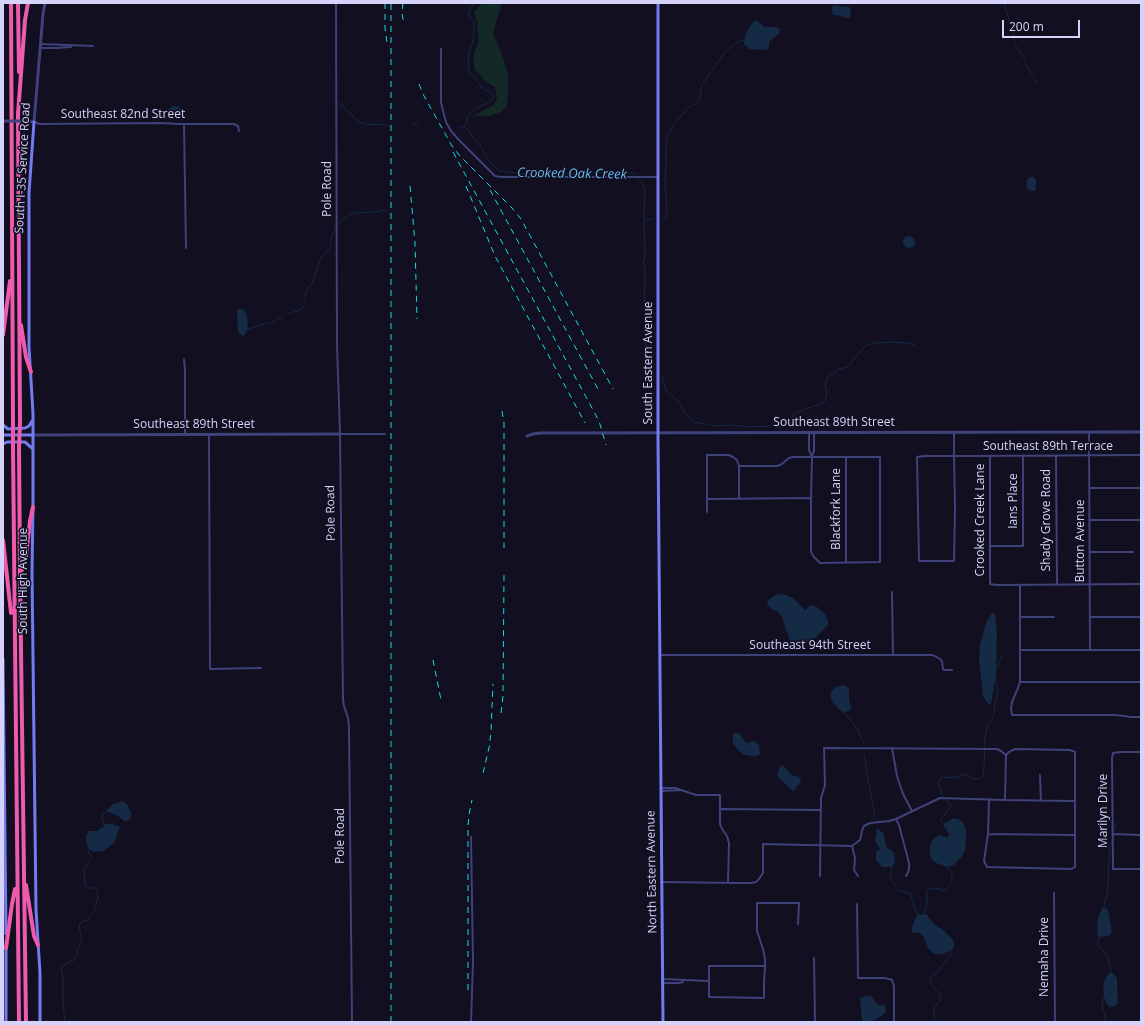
<!DOCTYPE html>
<style>
body{margin:0}
#map{position:relative;width:1144px;height:1025px;overflow:hidden;background:#110f20;font-family:"Open Sans",sans-serif}
canvas{display:block}
.frame{position:absolute;inset:0;border:4px solid #d5d3fa;pointer-events:none}
.scale{position:absolute;left:1002px;top:20px;width:78px;height:18px;box-sizing:border-box;border:2px solid #d5d3fa;border-top:0;padding-left:5px;font-size:12px;line-height:14px;white-space:nowrap;color:#d5d3fa;-webkit-text-stroke:3px #110f20;paint-order:stroke}
</style>
<div id="map">
<canvas width="1144" height="1025"></canvas>
<div class="frame"></div>
<div class="scale">200 m</div>
</div>
<script>
const ctx = document.querySelector('canvas').getContext('2d');
ctx.lineJoin = 'round';
function fillPath(path, color) {
  ctx.fillStyle = color;
  ctx.fill(path, 'evenodd');
}
function poly(rows) {
  const path = new Path2D();
  for (const r of rows) {
    if (r.length === 3) {
      path.moveTo(r[0] + r[2], r[1]);
      path.arc(r[0], r[1], r[2], 0, 2 * Math.PI);
      continue;
    }
    path.moveTo(r[0], r[1]);
    for (let i = 2; i < r.length; i += 2) path.lineTo(r[i], r[i + 1]);
  }
  return path;
}
function trace(path, color, width, dash) {
  ctx.strokeStyle = color;
  ctx.lineWidth = width;
  ctx.lineCap = dash ? 'butt' : 'round';
  ctx.setLineDash(dash || []);
  ctx.stroke(path);
}
function drawText(font, color, halo, rows, align = 'center') {
  ctx.font = font + ' "Open Sans",sans-serif';
  ctx.lineWidth = 3;
  ctx.setLineDash([]);
  ctx.textBaseline = 'middle';
  ctx.strokeStyle = halo;
  ctx.fillStyle = color;
  for (const [text, x, y, turn = 0] of rows) {
    ctx.save();
    ctx.translate(x, y);
    ctx.rotate((+turn || 0) * Math.PI / 180);
    ctx.textAlign = isNaN(turn) ? turn : align;
    if (halo) ctx.strokeText(text, 0, 0);
    ctx.fillText(text, 0, 0);
    ctx.restore();
  }
}
const green = poly([
 [483,3,502,3,493,33,504,60,508,75,508,90,507,106,501,112,489,116,473,116,494,105,497,97,495,87,485,81,474,69,474,53,479,40,477,21,474,12]
]);
const water = poly([
 [834,5,840,6,843,7,849,7,850,8,851,17,849,18,846,18,838,15,833,15,832,11,832,7],
 [755,20,765,27,776,27,780,29,779,33,769,42,769,48,767,50,750,49,744,45,744,40,748,29],
 [175,106,179,107,182,111,177,114,168,116,166,114,166,111,171,107],
 [1030,177,1033,177,1036,180,1036,189,1034,191,1031,191,1027,188,1027,180],
 [909,242,6],
 [239,309,244,309,247,316,248,329,244,336,241,335,238,332,237,311],
 [778,594,787,595,794,599,805,610,811,605,817,607,825,614,828,621,828,625,816,637,810,641,795,646,789,638,782,617,778,612,772,609,767,604,768,601,772,597],
 [993,612,995,615,997,630,996,675,991,704,988,704,983,696,979,660,980,645,986,623,991,613],
 [844,685,849,688,849,699,851,708,849,711,845,712,841,711,833,703,830,696,831,692,836,687],
 [735,733,739,733,746,743,754,741,757,743,759,745,760,754,757,756,752,756,742,754,733,744,733,735],
 [782,765,792,775,801,778,800,782,794,791,793,791,777,776,779,769],
 [122,801,124,802,128,805,129,809,131,812,131,817,128,821,124,821,118,816,106,811,112,805],
 [954,818,960,820,964,824,966,831,966,842,965,850,962,856,954,865,947,867,936,863,932,860,930,854,930,845,932,840,937,836,939,835,946,837,949,836,948,832,943,825,946,822,949,821],
 [106,824,111,824,120,827,114,843,104,851,93,852,87,846,86,836,89,831,97,831],
 [877,828,884,834,885,842,887,848,893,851,894,853,895,862,892,867,882,867,876,860,876,852,880,849,875,841],
 [1104,907,1108,910,1109,915,1112,933,1109,936,1100,937,1097,934,1098,917,1102,909],
 [918,913,921,915,924,914,927,915,934,924,943,930,951,938,954,942,954,947,951,950,943,954,934,954,928,948,923,936,918,932,914,934,912,932,912,927],
 [1111,972,1115,975,1117,979,1118,1003,1115,1006,1110,1007,1106,1003,1104,997,1103,984,1107,976],
 [867,996,871,996,878,1005,883,1005,886,1007,886,1009,885,1013,877,1019,869,1022,864,1022,862,1020,860,999,861,997]
]);
const stream = poly([
 [1004,3,1010,22,1013,27,1015,44,1019,52,1025,59,1026,65,1032,74,1037,84],
 [337,101,353,116,357,121,365,124,387,125],
 [412,124,418,126],
 [465,126,469,114,475,109,490,102,493,97,493,94,489,91,485,90,480,86,477,80,471,74,468,68,469,52,472,44,474,33,474,22,468,14,471,7,475,3],
 [458,127,464,127],
 [465,127,481,147,489,161,499,171,502,171,524,174,533,174,534,172,565,174,600,172,633,173,637,175],
 [638,180,645,187,644,218,645,220,644,221,645,255,643,262,645,269,644,331,647,352,648,368,649,372,653,376],
 [662,219,667,217,666,193,665,185,666,166,666,148,667,137,669,133,674,124,688,108,695,104,699,100,702,85,725,52,739,41,744,40],
 [646,220,654,219],
 [339,223,348,215,354,213,376,212,386,210],
 [305,299,306,292,312,283,321,258,330,248,332,237,336,226],
 [288,314,302,309,305,303],
 [271,323,277,320,284,316],
 [248,329,268,323],
 [662,376,666,390,680,403,684,412,694,422,717,426,731,425,748,427,772,426,781,428,789,422,795,413,811,407,821,404,825,401,827,394,825,385,827,378,839,369,847,367,850,365,853,360,865,346,873,343,891,342,909,343,916,346],
 [996,670,1002,656],
 [843,711,858,730,859,733,864,743],
 [864,754,875,819],
 [943,797,941,790,938,783,941,778,958,777,965,774,973,779,980,779,983,775,984,768,985,737,987,727,994,715,995,702,998,690,995,678],
 [943,823,941,820,941,819,950,808,950,803,945,800],
 [104,825,102,817,103,814,107,812],
 [1113,832,1119,820],
 [891,866,892,869,890,873,890,877,894,884,900,891,909,893,911,895,915,909,917,913],
 [1104,906,1106,897,1108,891,1109,851,1112,841],
 [924,915,927,903,927,891,929,889,934,888,943,890,946,890,952,882,952,875,947,867],
 [1099,937,1098,941,1098,945,1108,957,1111,971],
 [1105,996,1103,998,1102,1008,1105,1013,1105,1022],
 [65,1022,63,1004,63,976,61,969,65,964,74,960,82,938,79,927,80,923,83,921,86,921,89,918,95,910,98,895,97,890,94,888,88,888,85,884,84,869,92,857,89,854,89,848],
 [938,1022,934,1018,934,1008,940,1001,940,995,932,985,930,980,931,977,939,971,941,967,951,955,950,949]
]);
const minor = poly([
 [336,3,337,345,340,434,343,700,344,706,348,718,349,727,352,1022],
 [41,44,93,46],
 [40,48,56,48,71,47],
 [441,49,441,102,443,111,446,122,451,131,459,140,495,176,501,177,658,177],
 [34,122,40,124,161,123,179,124,234,124,238,126,239,131],
 [184,124,186,248],
 [184,359,185,371,185,434],
 [809,432,809,450,812,457],
 [954,432,954,456,955,508,954,561,919,561,917,457,924,456,973,456,1141,455],
 [1089,433,1090,650],
 [209,434,210,669,261,668],
 [340,434,385,434],
 [990,456,990,584,997,585,1141,584],
 [1056,456,1057,584],
 [846,457,846,562],
 [739,466,777,466,782,464,789,458,793,457,880,457,880,562,820,563,814,557,811,552,811,498,812,457,814,450,814,432],
 [1090,488,1141,488],
 [707,499,811,498],
 [707,512,707,455,729,455,733,457,737,460,739,466,739,499],
 [1090,520,1141,520],
 [990,546,1023,546,1023,456],
 [1090,552,1133,552],
 [1020,585,1020,682,1018,688,1012,702,1011,709,1012,715,1116,715,1131,717,1141,717],
 [892,592,893,655],
 [1020,617,1054,617],
 [1090,617,1141,617],
 [1020,650,1141,650],
 [661,655,933,655,940,659,942,661,943,669,945,670,952,670],
 [1020,682,1141,682],
 [892,748,897,776,903,794,912,811],
 [1141,752,1120,752,1113,753,1112,758,1113,869,1141,869],
 [1040,775,1041,801],
 [662,788,675,788,696,795,720,795,720,824,722,829,727,836,729,843,728,883],
 [662,791,681,790],
 [1005,800,1075,801],
 [989,801,988,834,984,861,987,867,1071,869,1075,867,1075,752,1070,750,1015,749,1009,752,1006,755],
 [721,809,821,810],
 [896,819,899,825,909,863,909,870,906,876],
 [988,834,1075,835],
 [1113,834,1141,835],
 [471,837,473,962,471,1022],
 [820,876,821,798,825,785,824,748,997,749,1001,751,1006,755,1005,800,940,798,896,819,889,821,870,823,864,826,862,831,860,840,852,846],
 [661,882,738,883,751,883,756,882,759,879,763,873,763,844,852,846,855,858,854,870,858,876],
 [1054,893,1055,1022],
 [857,904,858,978,885,978,892,980,894,986,894,1022],
 [814,958,815,1022],
 [765,966,709,966,709,997,764,998,764,982,765,966,765,959,763,949,757,931,757,903,799,903,798,924],
 [663,979,708,981],
 [663,983,679,983,683,982]
]);
const tertiary = poly([
 [25,121,34,122,43,14,45,3],
 [33,435,340,434],
 [527,436,533,434,540,433,1141,432]
]);
const secondary = poly([
 [658,3,658,439,663,1022],
 [34,122,29,193,29,347,33,414,33,507,32,572,36,910,40,973,40,1022],
 [3,425,8,429,25,428,29,426,32,421],
 [3,435,33,435],
 [3,444,7,442,25,442,33,449],
 [3,659,6,934],
 [6,1022,6,946]
]);
const motorway = poly([
 [11,3,13,423],
 [18,3,19,72],
 [21,325,26,357,31,372],
 [3,335,10,281],
 [20,423,18,114,25,20,28,3],
 [13,448,19,1022],
 [19,448,20,576,26,1022],
 [3,540,11,613],
 [22,570,26,556,30,521,33,507],
 [26,885,34,936,38,945],
 [6,948,12,904,15,889]
]);
const rail = poly([
 [385,3,385,28,387,43],
 [403,3,402,13,404,25],
 [419,84,424,96,452,146,460,156,512,208,521,219,613,389],
 [453,152,592,408,599,421,606,445],
 [410,186,415,243,417,319],
 [466,186,495,256,585,423],
 [490,190,598,389],
 [502,411,504,423,504,548],
 [433,660,441,700],
 [501,713,503,696,504,575],
 [483,773,489,748,491,732,493,684],
 [468,990,468,826,469,815,472,800],
 [391,1022,391,3]
]);
const tertiaryBridge = poly([
 [5,121,25,121]
]);
const motorwayBridge = poly([
 [13,448,13,423],
 [19,448,20,423]
]);
const streetNames = [
 ["Southeast 82nd Street",123,115],
 ["South I-35 Service Road",23,168,-87],
 ["Pole Road",328,189,-90],
 ["South Eastern Avenue",649,363,-90],
 ["Southeast 89th Street",834,423],
 ["Southeast 89th Street",194,425],
 ["Southeast 89th Terrace",1048,447],
 ["Ians Place",1014,501,-90],
 ["Blackfork Lane",837,509,-90],
 ["Pole Road",331,513,-91],
 ["Crooked Creek Lane",981,520,-90],
 ["Shady Grove Road",1047,520,-90],
 ["Button Avenue",1081,541,-90],
 ["South High Avenue",24,581,-90],
 ["Southeast 94th Street",810,646],
 ["Marilyn Drive",1104,811,-90],
 ["Pole Road",341,836,-90],
 ["North Eastern Avenue",652,872,-91],
 ["Nemaha Drive",1045,957,-90]
];
const waterNames = [
 ["Crooked Oak Creek",572,174,1]
];
fillPath(green, '#132927');
fillPath(water, '#142a45');
trace(stream, '#142a45', 1);
trace(minor, '#3f417a', 2);
trace(tertiary, '#3f417a', 3);
trace(secondary, '#747af0', 3);
trace(motorway, '#ee5aac', 4);
trace(rail, '#18dce2', 1, [6, 5]);
trace(tertiaryBridge, '#3f417a', 3);
trace(motorwayBridge, '#ee5aac', 4);
drawText('12px', '#d5d3fa', '#110f20', streetNames);
drawText('italic 13px', '#6cbcf0', '#110f20', waterNames);
</script>
